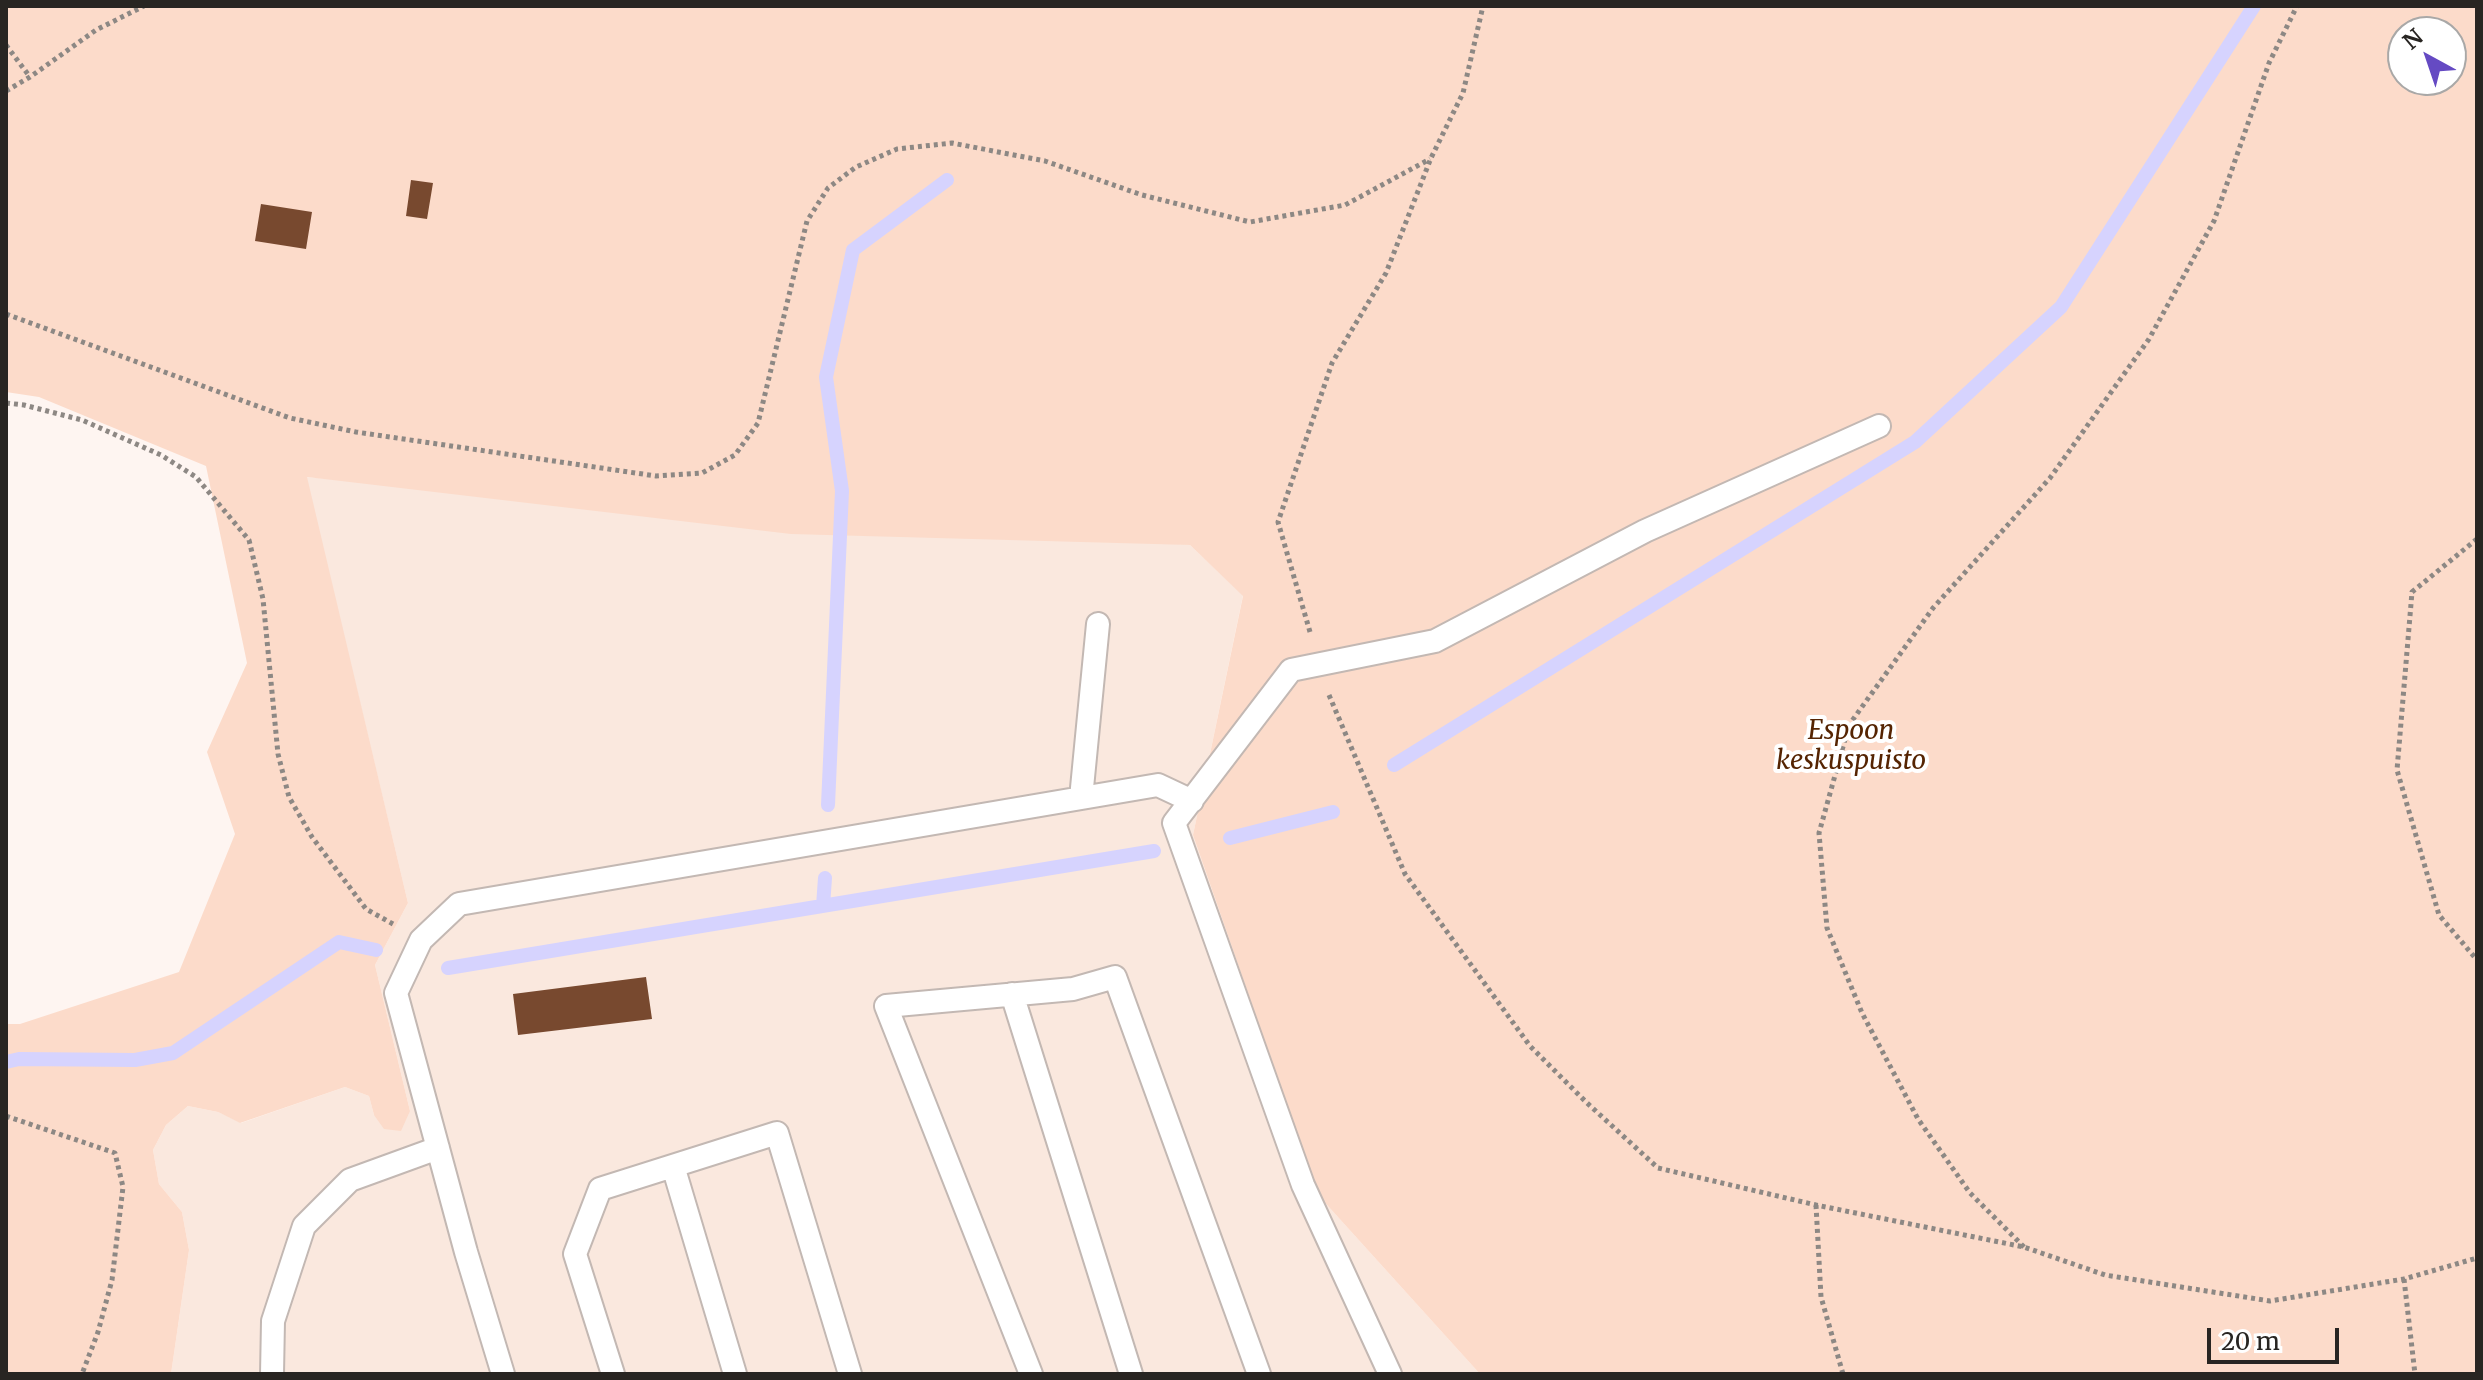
<!DOCTYPE html>
<style>
body{margin:0}
#map{position:relative;width:2483px;height:1380px;overflow:hidden;background:#fef5f1;font-family:Merriweather,serif}
canvas{display:block}
.frame{position:absolute;inset:0;border:8px solid #282522;pointer-events:none}
.north{position:absolute;left:2387px;top:16px;width:80px;height:80px;box-sizing:border-box;background:#fff;border:2px solid #a9a8a7;border-radius:50%;rotate:320deg;font-size:22px;font-weight:700;line-height:32px;text-align:center;color:#282522}
.north::after{content:'';display:block;margin:auto;width:28px;height:36px;background:#654ac3;clip-path:polygon(50% 0,100% 100%,50% 72%,0 100%)}
.scale{position:absolute;left:2207px;top:1328px;width:132px;height:36px;box-sizing:border-box;border:4px solid #282522;border-top:0;padding-left:10px;font-size:24px;line-height:28px;white-space:nowrap;color:#282522;-webkit-text-stroke:6px #fff;paint-order:stroke}
</style>
<div id="map">
<canvas width="2483" height="1380"></canvas>
<div class="frame"></div>
<div class="north">N</div>
<div class="scale">20 m</div>
</div>
<script>
const ctx = document.querySelector('canvas').getContext('2d');
ctx.lineJoin = 'round';
function fillPath(path, color) {
  ctx.fillStyle = color;
  ctx.fill(path, 'evenodd');
}
function poly(rows) {
  const path = new Path2D();
  for (const r of rows) {
    path.moveTo(r[0], r[1]);
    for (let i = 2; i < r.length; i += 2) path.lineTo(r[i], r[i + 1]);
  }
  return path;
}
function trace(path, color, width, dash) {
  ctx.strokeStyle = color;
  ctx.lineWidth = width;
  ctx.lineCap = dash ? 'butt' : 'round';
  ctx.setLineDash(dash || []);
  ctx.stroke(path);
}
function drawText(font, color, halo, rows, align = 'center') {
  ctx.font = font + ' Merriweather,serif';
  ctx.lineWidth = 8;
  ctx.setLineDash([]);
  ctx.textBaseline = 'middle';
  ctx.strokeStyle = halo;
  ctx.fillStyle = color;
  for (const [text, x, y, turn = 0] of rows) {
    ctx.save();
    ctx.translate(x, y);
    ctx.rotate((+turn || 0) * Math.PI / 180);
    ctx.textAlign = isNaN(turn) ? turn : align;
    if (halo) ctx.strokeText(text, 0, 0);
    ctx.fillText(text, 0, 0);
    ctx.restore();
  }
}
const built = poly([
 [306,477,1190,545,1243,595,1193,835,1318,1195,1480,1374,171,1374,189,1250,182,1212,159,1184,153,1150,166,1125,188,1106,218,1112,241,1123,345,1087,369,1096,374,1115,410,1111,375,965,408,903]
]);
const green = poly([
 [6,6,2477,6,2477,1374,1480,1374,1318,1195,1193,835,1243,596,1190,545,791,534,307,477,408,903,375,965,410,1111,401,1131,384,1129,374,1115,369,1096,345,1087,240,1123,218,1112,188,1106,166,1125,153,1150,159,1184,182,1212,189,1250,171,1374,6,1374,6,1024,20,1024,179,972,235,834,207,752,247,663,206,466,39,397,6,392],
 [2403,32,2451,32,2451,80,2403,80]
]);
const stream = poly([
 [1394,765,1915,442,2061,307,2254,6],
 [828,805,842,491,826,377,853,250,947,180],
 [1230,838,1333,812],
 [823,906,825,878],
 [448,968,1154,851],
 [6,1062,19,1059,135,1060,173,1053,339,942,376,950]
]);
const building = poly([
 [411,180,433,183,427,219,406,216],
 [261,204,312,212,306,249,255,241],
 [646,977,652,1019,518,1035,513,994]
]);
const path = poly([
 [6,45,30,77],
 [6,91,30,77,96,30,144,6],
 [6,314,290,418,356,432,656,476,702,473,735,455,758,423,807,221,828,188,856,167,897,149,952,143,1045,161,1142,195,1250,222,1345,205,1430,159],
 [6,403,24,405,82,420,161,455,196,477,249,540,263,599,278,754,289,797,312,837,366,909,393,924],
 [2477,539,2412,592,2397,770,2439,915,2477,960],
 [1310,632,1278,522,1332,363,1386,273,1431,158,1463,93,1483,6],
 [1329,695,1405,874,1530,1046,1586,1102,1658,1168,1816,1205,2024,1247,2105,1275,2270,1301,2404,1279,2477,1258],
 [6,1116,115,1153,123,1187,112,1280,98,1332,82,1374],
 [1816,1205,1821,1297,1843,1374],
 [2024,1247,1970,1193,1918,1119,1862,1013,1827,928,1819,833,1849,725,1933,608,2050,478,2149,339,2214,221,2269,63,2297,6],
 [2404,1279,2415,1374]
]);
const service = poly([
 [1081,798,1098,624],
 [1012,994,1131,1374],
 [673,1166,735,1374],
 [272,1374,273,1321,304,1226,350,1180,438,1148],
 [503,1374,466,1252,396,993,421,940,459,904,1158,785,1192,801],
 [613,1374,575,1254,600,1189,777,1133,850,1374],
 [1031,1374,886,1006,1073,989,1115,977,1259,1374],
 [1390,1374,1303,1185,1174,823,1291,670,1435,641,1645,531,1879,426]
]);
const parkNames = [
 ["Espoon",1851,732],
 ["keskuspuisto",1851,762]
];
fillPath(built, '#fae8de');
fillPath(green, '#fcdbca');
trace(stream, '#d6d3fe', 14);
fillPath(building, '#78492f');
trace(service, '#c3b8b3', 26);
trace(path, '#8d8884', 5, [4, 4]);
trace(service, '#fff', 22);
drawText('italic 26px', '#552402', '#fff', parkNames);
</script>
